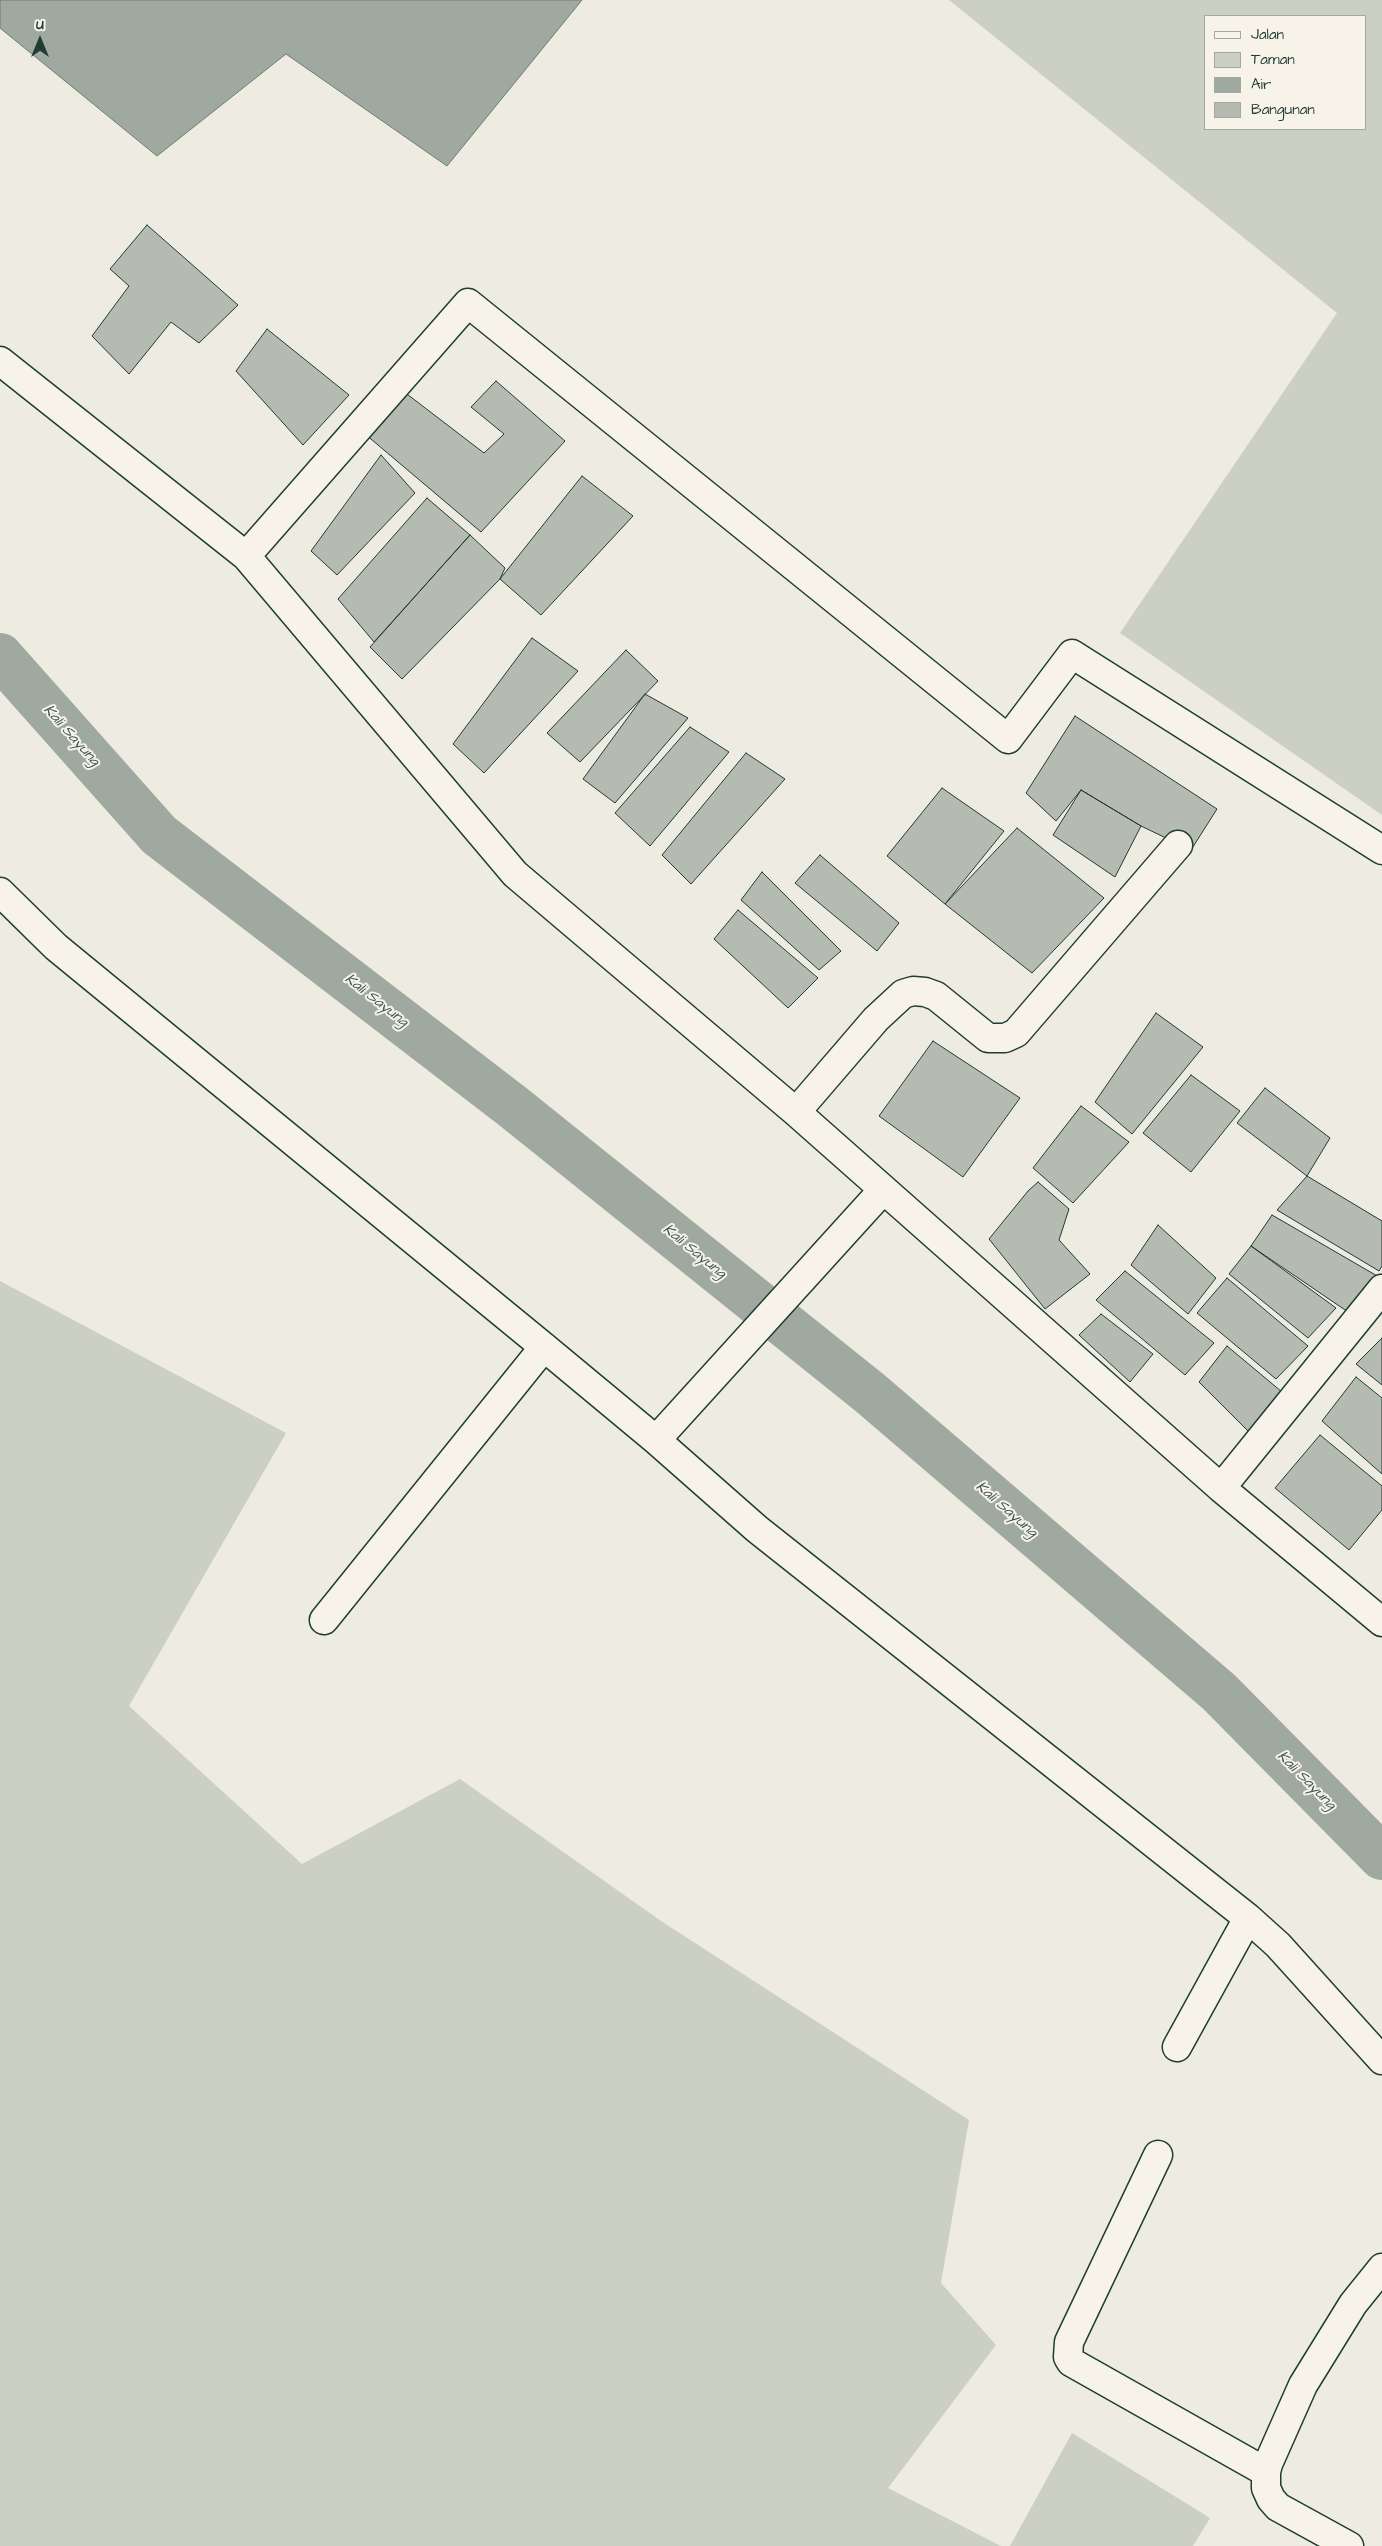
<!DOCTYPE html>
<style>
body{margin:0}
#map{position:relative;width:1382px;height:2546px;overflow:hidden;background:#eeece1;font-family:"Architects Daughter",sans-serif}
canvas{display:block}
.legend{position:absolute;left:1204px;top:15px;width:162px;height:115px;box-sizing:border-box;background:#f7f3e8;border:1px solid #a1aaa0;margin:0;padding:6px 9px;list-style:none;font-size:15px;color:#1f3d34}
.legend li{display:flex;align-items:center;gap:10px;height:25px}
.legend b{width:25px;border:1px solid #a1aaa0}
.north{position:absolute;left:15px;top:15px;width:50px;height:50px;-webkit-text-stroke:4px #f7f3e8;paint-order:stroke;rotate:0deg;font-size:14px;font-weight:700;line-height:20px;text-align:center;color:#1f3d34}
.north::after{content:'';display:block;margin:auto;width:18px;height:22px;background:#1f3d34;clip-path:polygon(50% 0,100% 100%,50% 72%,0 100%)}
</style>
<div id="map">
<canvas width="1382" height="2546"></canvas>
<ul class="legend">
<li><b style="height:6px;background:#f7f3e8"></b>Jalan</li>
<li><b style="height:14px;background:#cccfc4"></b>Taman</li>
<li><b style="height:14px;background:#9fa99f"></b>Air</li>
<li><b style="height:14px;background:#b5bbb0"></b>Bangunan</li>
</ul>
<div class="north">U</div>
</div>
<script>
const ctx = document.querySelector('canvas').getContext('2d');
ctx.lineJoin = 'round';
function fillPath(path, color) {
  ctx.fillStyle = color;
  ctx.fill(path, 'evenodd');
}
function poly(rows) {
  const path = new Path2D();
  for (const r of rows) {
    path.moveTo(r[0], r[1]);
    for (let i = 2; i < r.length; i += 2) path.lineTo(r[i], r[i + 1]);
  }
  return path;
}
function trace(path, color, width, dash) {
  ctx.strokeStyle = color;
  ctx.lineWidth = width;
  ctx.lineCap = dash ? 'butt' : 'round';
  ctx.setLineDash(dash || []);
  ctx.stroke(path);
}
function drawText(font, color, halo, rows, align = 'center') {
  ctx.font = font + ' "Architects Daughter",sans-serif';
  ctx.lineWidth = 4;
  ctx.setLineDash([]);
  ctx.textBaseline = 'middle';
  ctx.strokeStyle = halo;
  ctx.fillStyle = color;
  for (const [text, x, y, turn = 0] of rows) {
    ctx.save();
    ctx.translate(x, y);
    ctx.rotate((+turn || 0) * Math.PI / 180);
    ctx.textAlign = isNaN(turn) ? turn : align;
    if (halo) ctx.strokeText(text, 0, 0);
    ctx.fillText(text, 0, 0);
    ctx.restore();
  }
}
const green = poly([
 [949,0,1382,0,1382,815,1120,633,1337,313],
 [1366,16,1366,129,1206,129,1206,16],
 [0,1281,286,1433,129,1706,302,1864,460,1779,661,1921,969,2120,941,2283,996,2345,888,2488,1001,2546,0,2546],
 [1072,2433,1210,2518,1193,2546,1010,2546]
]);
const water = poly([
 [0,0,582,0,447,166,286,54,157,156,0,28,0,0]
]);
const canal = poly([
 [0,656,159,835,512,1106,870,1393,1219,1692,1382,1857]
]);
const building = poly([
 [147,225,238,305,199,343,171,322,129,374,92,336,129,286,110,269,147,225],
 [267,329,349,395,303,445,236,371,267,329],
 [496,381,565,441,481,532,365,434,403,391,484,453,504,434,471,407,496,381],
 [381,455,415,493,337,575,311,551,381,455],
 [582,476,633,516,541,615,500,579,582,476],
 [427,498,470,535,374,642,338,599,427,498],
 [470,535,505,568,500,579,402,679,370,647,470,535],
 [532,638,578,671,484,773,453,744,532,638],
 [626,650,658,681,580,762,547,733,626,650],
 [645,694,688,718,615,803,583,779,645,694],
 [1075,716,1217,809,1191,850,1141,826,1081,790,1056,821,1026,793,1075,716],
 [690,727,729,752,650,846,615,813,690,727],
 [746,753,785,779,691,884,662,855,746,753],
 [942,788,1004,831,945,904,887,856,942,788],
 [1081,790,1141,826,1115,877,1053,835,1081,790],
 [1017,828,1104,898,1032,973,945,904,1017,828],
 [820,855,899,923,877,951,795,883,820,855],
 [762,872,841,951,819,970,741,900,762,872],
 [738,910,818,978,788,1008,714,939,738,910],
 [1156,1013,1203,1047,1132,1134,1095,1102,1156,1013],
 [933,1041,1020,1098,963,1177,879,1116,933,1041],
 [1191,1075,1240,1111,1191,1172,1143,1133,1191,1075],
 [1265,1088,1330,1138,1307,1176,1237,1123,1265,1088],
 [1081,1106,1129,1142,1073,1203,1033,1168,1081,1106],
 [1307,1176,1382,1221,1382,1266,1379,1271,1277,1210,1307,1176],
 [1038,1182,1069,1209,1059,1240,1090,1274,1045,1309,989,1239,1028,1191,1038,1182],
 [1272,1215,1379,1277,1351,1314,1251,1246,1272,1215],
 [1158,1225,1216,1278,1188,1314,1131,1265,1158,1225],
 [1251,1246,1336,1308,1308,1338,1229,1274,1251,1246],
 [1125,1271,1214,1343,1185,1375,1096,1300,1125,1271],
 [1227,1278,1308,1346,1276,1379,1197,1313,1227,1278],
 [1101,1314,1153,1354,1130,1382,1079,1335,1101,1314],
 [1382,1338,1382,1385,1356,1364,1382,1338],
 [1227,1346,1288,1397,1254,1437,1199,1382,1227,1346],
 [1356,1377,1382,1398,1382,1474,1322,1421,1356,1377],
 [1320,1435,1382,1486,1382,1510,1349,1550,1275,1488,1320,1435]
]);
const minor = poly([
 [0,361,246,556,515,874,796,1112,1221,1488,1382,1622],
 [246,556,468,303,1008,739,1072,654,1382,850],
 [0,892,56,947,544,1347,656,1440,757,1529,1248,1918,1278,1945,1382,2060],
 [796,1112,876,1019,903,994,913,991,925,992,936,996,988,1038,1005,1038,1016,1033,1178,845],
 [656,1440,883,1190],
 [1221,1488,1382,1289],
 [324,1620,544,1347],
 [1177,2047,1248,1918],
 [1158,2155,1069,2342,1068,2357,1071,2362,1266,2472],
 [1349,2546,1278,2507,1271,2499,1266,2488,1266,2472,1268,2464,1303,2385,1353,2304,1382,2268]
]);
const waterNames = [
 ["Kali Sayung",71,736,48],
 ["Kali Sayung",376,1001,38],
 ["Kali Sayung",694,1252,39],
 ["Kali Sayung",1006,1510,41],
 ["Kali Sayung",1306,1781,45]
];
fillPath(green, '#cccfc4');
fillPath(water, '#9fa99f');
trace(water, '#6c7e74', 1);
trace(canal, '#9fa99f', 46);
fillPath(building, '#b5bbb0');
trace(building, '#1f3d34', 1);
trace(minor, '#1f3d34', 31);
trace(minor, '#f7f3e8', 28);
drawText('italic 15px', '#3f584f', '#f7f3e8', waterNames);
</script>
